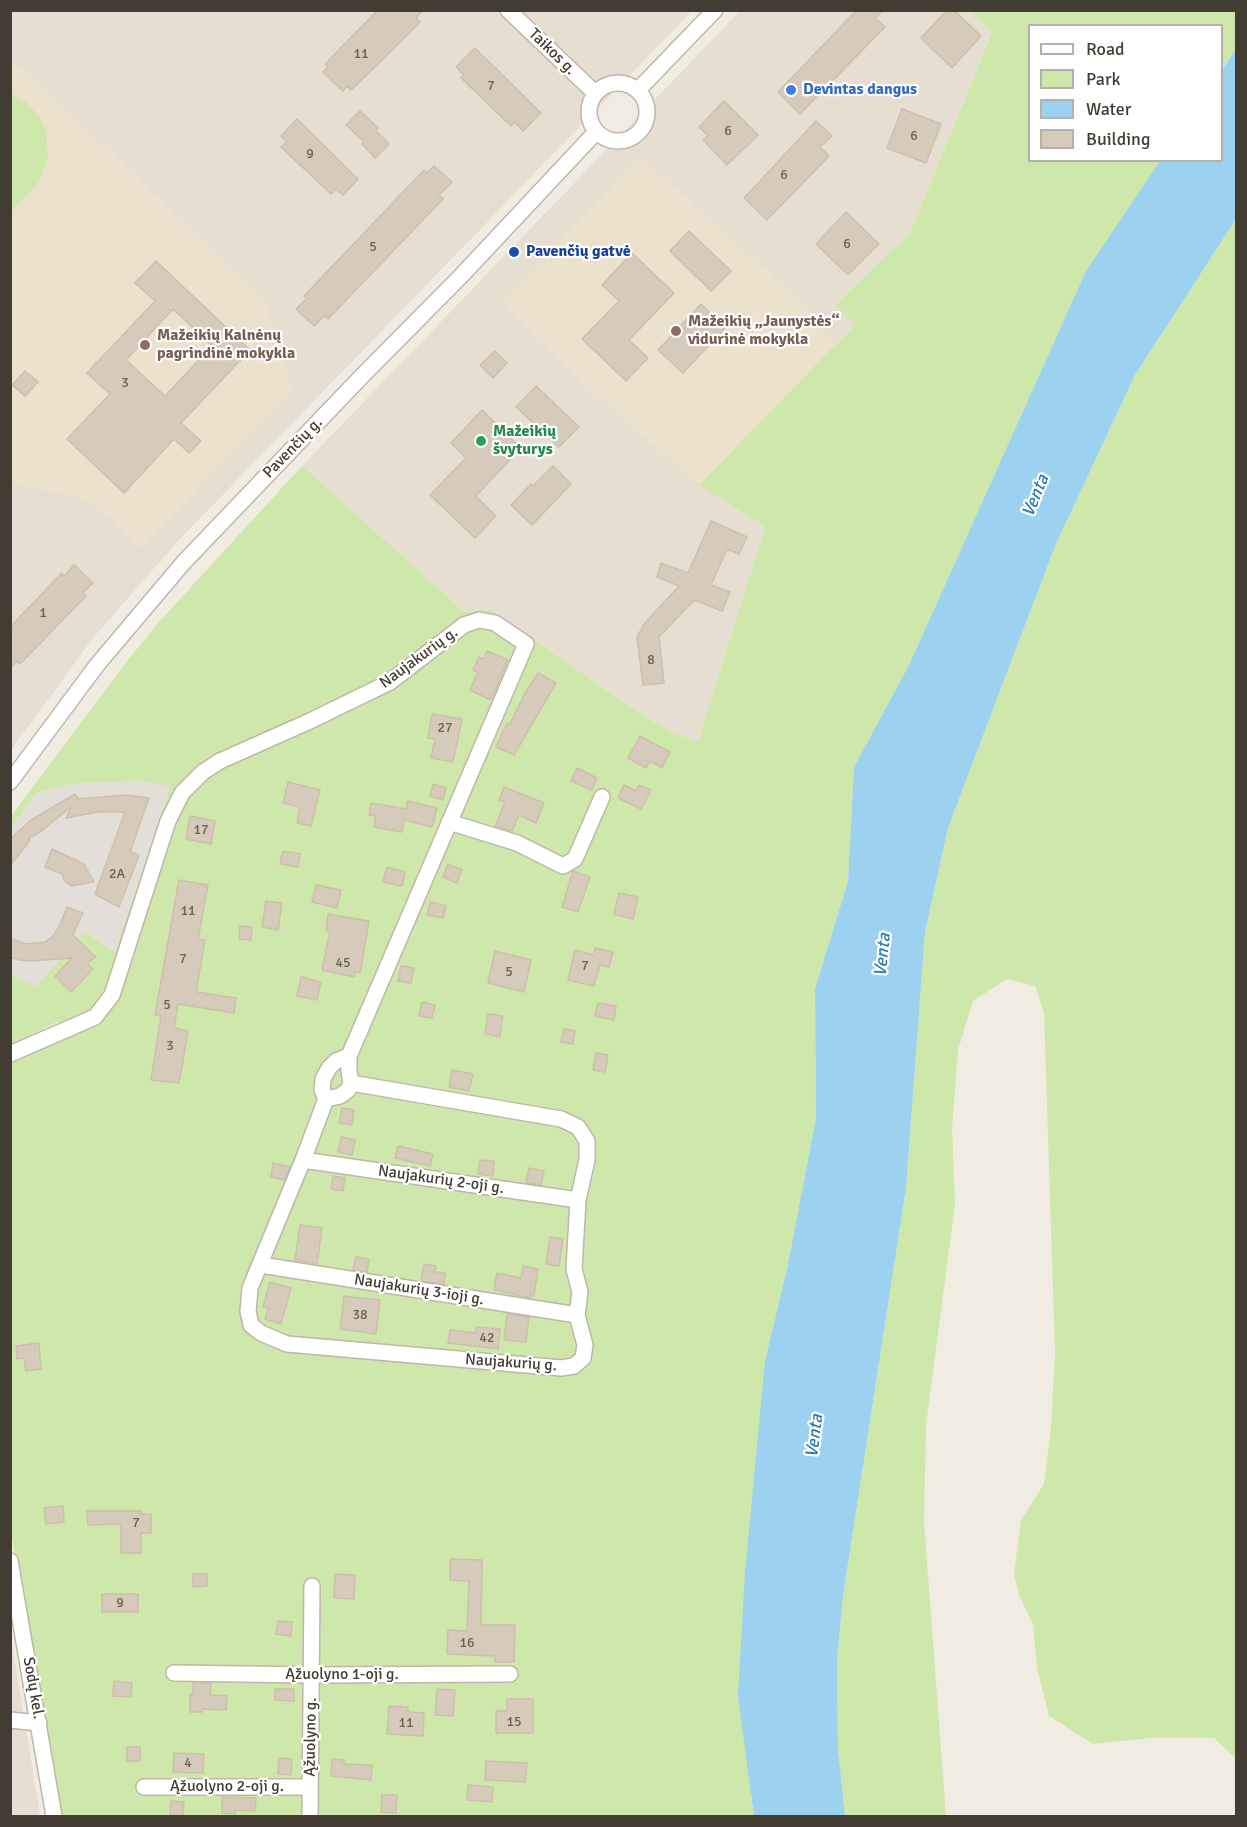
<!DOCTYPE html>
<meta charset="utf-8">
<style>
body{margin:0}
#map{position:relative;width:1247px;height:1827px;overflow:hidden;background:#f1ece2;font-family:Signika,sans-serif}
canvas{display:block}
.frame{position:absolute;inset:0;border:12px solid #433c33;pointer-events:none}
.legend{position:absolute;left:1028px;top:24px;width:195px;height:138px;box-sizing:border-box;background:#fff;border:2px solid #b4b1ad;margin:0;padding:8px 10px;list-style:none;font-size:18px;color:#433c33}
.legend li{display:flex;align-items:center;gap:12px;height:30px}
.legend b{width:30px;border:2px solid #b4b1ad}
</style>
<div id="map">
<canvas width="1247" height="1827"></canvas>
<div class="frame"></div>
<ul class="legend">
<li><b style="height:8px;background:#fff"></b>Road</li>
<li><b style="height:16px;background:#cee7aa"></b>Park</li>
<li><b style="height:16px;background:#9cd1f0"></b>Water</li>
<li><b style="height:16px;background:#d6cabb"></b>Building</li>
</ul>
</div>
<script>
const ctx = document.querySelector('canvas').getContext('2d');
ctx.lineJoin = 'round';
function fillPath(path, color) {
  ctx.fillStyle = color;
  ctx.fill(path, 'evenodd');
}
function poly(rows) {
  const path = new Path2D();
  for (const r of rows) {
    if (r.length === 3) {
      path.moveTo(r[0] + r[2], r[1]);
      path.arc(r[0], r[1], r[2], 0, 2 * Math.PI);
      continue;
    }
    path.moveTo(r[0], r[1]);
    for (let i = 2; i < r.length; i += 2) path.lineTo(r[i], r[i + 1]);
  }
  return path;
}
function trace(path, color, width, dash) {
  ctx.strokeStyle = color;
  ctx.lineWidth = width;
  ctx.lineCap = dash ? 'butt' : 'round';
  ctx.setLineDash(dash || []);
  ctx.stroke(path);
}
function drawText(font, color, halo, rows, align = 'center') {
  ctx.font = font + ' Signika,sans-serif';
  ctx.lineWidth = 4.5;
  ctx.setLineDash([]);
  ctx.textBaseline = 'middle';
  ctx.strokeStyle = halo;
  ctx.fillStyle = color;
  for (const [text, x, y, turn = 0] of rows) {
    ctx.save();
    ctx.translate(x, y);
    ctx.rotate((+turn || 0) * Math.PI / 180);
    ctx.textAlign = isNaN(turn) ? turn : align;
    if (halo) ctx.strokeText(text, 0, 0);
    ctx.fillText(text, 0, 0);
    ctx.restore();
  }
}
const residential = poly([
 [11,11,692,11,178,541,93,638,11,750],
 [740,11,970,11,992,31,910,233,835,305,855,325,699,485,765,525,698,743,676,734,646,718,493,611,482,610,465,612,302,466],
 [11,1638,40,1816,11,1816]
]);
const industrial = poly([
 [143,781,170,785,115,952,85,932,36,988,11,975,11,828,36,793,77,783]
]);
const education = poly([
 [10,62,24,68,266,301,292,390,141,549,103,512,92,504,76,497,11,483],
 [641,156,812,312,807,317,836,346,699,485,596,395,501,302]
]);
const green = poly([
 [970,11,1236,11,1236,49,1222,70,1222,26,1030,26,1030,160,1160,161,1086,271,909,665,854,767,848,881,815,989,816,1118,787,1269,765,1361,751,1797,754,1816,60,1816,11,1532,10,1061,44,1043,61,1036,59,1021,11,1045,11,975,36,987,85,932,115,952,170,786,143,781,77,783,36,793,11,828,11,816,128,660,159,622,302,466,465,612,482,610,493,611,646,718,676,734,698,742,765,526,699,485,855,325,835,305,910,233,992,32],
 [11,94,26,102,40,118,46,130,48,157,39,182,11,211],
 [1236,219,1236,1759,1214,1738,1150,1738,1093,1744,1049,1716,1037,1668,1033,1624,1019,1595,1014,1574,1021,1520,1044,1484,1051,1428,1055,1353,1044,1012,1035,986,1007,979,973,1001,958,1050,952,1129,955,1204,926,1425,924,1522,946,1816,845,1816,838,1749,837,1660,843,1596,906,1188,925,932,948,828,1055,546,1135,375]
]);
const water = poly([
 [1236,49,1236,219,1135,375,1055,546,948,828,925,932,906,1188,843,1596,837,1660,838,1749,845,1816,754,1816,738,1696,745,1573,765,1361,787,1269,816,1118,815,989,848,881,854,767,909,665,1086,271,1160,161,1222,160,1222,70]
]);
const building = poly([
 [378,10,423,10,416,18,420,22,378,64,351,90,347,86,343,91,323,72,328,67,325,64,378,10],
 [857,10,883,10,875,18,885,27,800,114,778,92,857,10],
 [947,10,954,10,981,36,952,68,921,38,947,10],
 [475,48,541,113,523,131,515,122,511,126,461,78,464,75,456,67,475,48],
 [724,101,758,135,727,165,703,140,708,136,699,127,724,101],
 [902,109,941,124,926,163,887,148,902,109],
 [360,111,378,128,375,130,389,144,375,158,362,144,364,142,346,125,360,111],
 [297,119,358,179,343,195,336,189,331,194,281,147,287,142,281,136,297,119],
 [816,121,832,136,820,147,829,156,767,220,744,198,816,121],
 [434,166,452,182,439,195,443,199,328,319,324,316,314,326,296,309,307,298,304,296,424,170,427,173,434,166],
 [846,212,879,244,848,275,816,244,846,212],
 [689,231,731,271,711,291,670,251,689,231],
 [632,253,674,293,629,340,648,358,626,381,582,339,619,301,602,285,632,253],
 [156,261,250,350,181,423,201,441,189,453,174,439,124,493,67,439,110,394,87,373,155,301,135,283,156,261],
 [173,309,212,346,165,396,126,360,173,309],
 [701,304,725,328,683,373,658,350,701,304],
 [495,351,507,363,493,378,480,365,495,351],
 [25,371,38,382,25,396,12,385,25,371],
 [536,386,579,427,559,447,516,407,536,386],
 [482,410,521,448,476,496,496,516,475,538,430,495,466,458,451,443,482,410],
 [553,466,571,484,532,525,511,505,531,484,533,486,553,466],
 [711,521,747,537,739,554,727,549,711,585,730,592,722,611,694,600,659,637,664,683,643,685,637,637,644,624,679,586,657,577,661,563,688,573,711,521],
 [74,565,93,583,83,593,86,596,20,664,17,661,10,668,10,627,62,573,64,576,74,565],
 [487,651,508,660,491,700,470,690,478,672,473,670,479,657,484,659,487,651],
 [538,673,556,683,514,755,496,747,507,723,510,724,524,695,538,673],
 [432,714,462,719,453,762,431,758,435,739,428,738,432,714],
 [640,736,670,752,662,768,650,761,646,768,628,758,640,736],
 [577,768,597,778,592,790,571,781,577,768],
 [288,782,320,790,311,826,297,823,300,807,283,803,288,782],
 [433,784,446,788,443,800,430,796,433,784],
 [624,785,636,791,639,785,651,790,641,809,618,798,624,785],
 [504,787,544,803,536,823,519,815,512,831,495,826,505,802,499,800,504,787],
 [75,794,78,799,126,795,149,798,130,852,139,855,119,907,95,894,125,812,98,812,66,818,71,807,40,832,28,839,30,840,10,866,10,839,31,820,75,794],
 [408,801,437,808,432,827,404,820,402,832,374,827,376,816,369,815,371,803,406,809,408,801],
 [190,816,215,821,211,844,186,839,190,816],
 [52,849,84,864,94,882,71,886,64,880,62,874,45,867,52,849],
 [283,851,300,854,298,867,280,864,283,851],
 [448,864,462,870,457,883,443,877,448,864],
 [387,867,405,872,402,886,383,882,387,867],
 [573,871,590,877,578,912,562,907,573,871],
 [179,880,208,885,198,939,205,940,196,992,236,998,234,1013,178,1004,174,1028,188,1031,179,1083,151,1080,161,1016,155,1015,179,880],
 [316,885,341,890,337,908,312,902,316,885],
 [619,893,638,897,633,919,614,914,619,893],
 [266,901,282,903,278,930,262,927,266,901],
 [430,902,446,906,443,918,427,915,430,902],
 [67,907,83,913,73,935,96,957,87,963,93,969,71,992,55,976,72,958,30,961,19,960,10,957,10,938,26,944,45,942,53,936,59,927,67,907],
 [328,914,369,921,360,973,355,972,354,977,322,970,330,931,326,930,328,914],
 [240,926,252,927,251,940,239,939,240,926],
 [595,948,613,952,609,967,600,965,594,986,568,980,575,950,594,955,595,948],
 [495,951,531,960,524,992,488,983,495,951],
 [401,966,414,968,411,983,398,981,401,966],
 [301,977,321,982,317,1000,297,996,301,977],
 [422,1002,435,1005,432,1018,419,1016,422,1002],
 [598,1003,616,1006,614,1020,595,1016,598,1003],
 [488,1014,503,1016,500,1037,485,1034,488,1014],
 [564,1029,575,1031,573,1044,561,1042,564,1029],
 [596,1053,608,1055,605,1072,593,1070,596,1053],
 [452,1070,473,1074,469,1091,449,1087,452,1070],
 [342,1108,354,1110,352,1125,339,1123,342,1108],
 [341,1137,355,1140,352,1155,338,1152,341,1137],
 [398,1146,433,1154,430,1166,395,1158,398,1146],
 [480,1160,494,1161,493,1176,478,1174,480,1160],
 [273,1163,290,1167,284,1180,271,1177,273,1163],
 [529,1168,544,1171,541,1185,526,1183,529,1168],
 [333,1176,345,1178,343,1191,331,1189,333,1176],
 [300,1225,322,1228,317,1264,295,1260,300,1225],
 [550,1237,563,1239,559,1266,546,1264,550,1237],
 [356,1257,369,1259,367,1272,353,1270,356,1257],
 [424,1264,436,1266,435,1272,445,1273,444,1284,421,1281,424,1264],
 [523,1266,538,1269,534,1296,531,1295,531,1298,494,1290,497,1273,521,1278,523,1266],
 [270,1282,291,1288,281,1324,265,1319,268,1308,263,1307,270,1282],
 [344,1296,380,1300,376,1334,340,1329,344,1296],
 [507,1314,529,1317,526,1342,504,1340,507,1314],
 [476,1327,500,1329,498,1349,448,1343,450,1330,475,1333,476,1327],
 [39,1343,41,1369,26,1371,24,1358,17,1359,16,1346,39,1343],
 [63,1506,64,1522,46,1524,44,1508,63,1506],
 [87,1511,141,1511,141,1514,151,1514,151,1533,141,1533,141,1553,121,1553,121,1524,88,1525,87,1511],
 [450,1559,482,1560,481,1625,515,1625,514,1662,495,1662,495,1656,447,1654,448,1630,467,1631,469,1581,450,1580,450,1559],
 [193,1574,207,1574,207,1586,193,1587,193,1574],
 [335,1574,355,1575,354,1599,334,1598,335,1574],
 [102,1594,138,1594,138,1612,102,1612,102,1594],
 [278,1621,292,1622,291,1636,276,1634,278,1621],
 [114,1681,132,1683,131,1697,113,1696,114,1681],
 [193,1683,211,1683,210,1695,227,1696,226,1710,202,1709,202,1712,190,1712,190,1694,193,1695,193,1683],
 [275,1689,294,1689,294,1701,275,1700,275,1689],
 [437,1689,455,1690,453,1716,435,1715,437,1689],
 [507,1699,533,1699,533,1733,496,1733,496,1711,507,1711,507,1699],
 [389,1706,408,1707,408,1712,424,1713,423,1736,387,1734,389,1706],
 [127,1747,140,1747,140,1761,127,1761,127,1747],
 [174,1753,204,1754,203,1773,173,1772,174,1753],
 [279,1758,292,1759,291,1775,278,1774,279,1758],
 [332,1759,344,1760,344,1764,372,1765,371,1780,331,1776,332,1759],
 [486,1761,527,1763,525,1782,485,1780,486,1761],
 [468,1785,493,1787,492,1802,467,1800,468,1785],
 [382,1795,397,1795,396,1813,381,1812,382,1795],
 [222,1797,256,1798,255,1811,235,1810,235,1814,222,1813,222,1797],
 [171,1801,184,1802,183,1816,170,1815,171,1801]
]);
const minor = poly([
 [508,10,595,93],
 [618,112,29],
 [638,90,715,10],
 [10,782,97,665,184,562,363,375,461,276,596,132],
 [449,822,517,843,563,866,575,859,602,797],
 [10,1054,95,1017,112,995,168,821,182,793,203,772,220,761,310,721,390,682,464,625,479,620,495,623,526,644,349,1056,349,1071,351,1083,561,1119,578,1127,587,1141,587,1160,578,1200,574,1269,580,1292,577,1315,585,1345,583,1358,574,1366,561,1368,287,1344,261,1333,251,1325,248,1311,250,1288,303,1160,326,1099,322,1090,323,1079,329,1068,336,1061,349,1056],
 [326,1099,340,1096,348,1090,351,1083],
 [303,1160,578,1200],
 [261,1265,577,1315],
 [10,1561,54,1816],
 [174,1673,312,1675,510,1674],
 [10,1720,39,1723],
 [144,1787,310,1787],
 [310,1816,312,1586]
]);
const markers = [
 [791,90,6,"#3f7fe0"],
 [514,252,6,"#1a4fb4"],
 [676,331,6,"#8d6e63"],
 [145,345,6,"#8d6e63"],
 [481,441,6,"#2e9e5b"]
];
const numberNames = [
 ["11",361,54],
 ["7",491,86],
 ["6",728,131],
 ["6",914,136],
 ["9",310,154],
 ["6",784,175],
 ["6",847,244],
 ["5",373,247],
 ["3",125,383],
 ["1",43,613],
 ["8",651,660],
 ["27",445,728],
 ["17",201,830],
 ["2A",117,874],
 ["11",188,911],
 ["7",183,959],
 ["45",343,963],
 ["7",585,966],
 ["5",509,972],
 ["5",167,1005],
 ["3",170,1046],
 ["38",360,1315],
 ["42",487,1338],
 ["7",136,1523],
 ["9",120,1603],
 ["16",467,1643],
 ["15",514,1722],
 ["11",406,1723],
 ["4",188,1763]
];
const streetNames = [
 ["Taikos g.",552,52,44],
 ["Pavenčių g.",293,448,-46],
 ["Naujakurių g.",419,658,-36],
 ["Naujakurių 2-oji g.",441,1180,8],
 ["Naujakurių 3-ioji g.",419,1290,9],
 ["Naujakurių g.",511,1363,4],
 ["Ąžuolyno 1-oji g.",342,1675],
 ["Sodų kel.",33,1688,80],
 ["Ąžuolyno g.",311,1737,-89],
 ["Ąžuolyno 2-oji g.",227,1787]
];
const shopNames = [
 ["Devintas dangus",803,90]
];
const transitNames = [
 ["Pavenčių gatvė",526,252]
];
const educationNames = [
 ["Mažeikių „Jaunystės“",688,322],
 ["vidurinė mokykla",688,340],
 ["Mažeikių Kalnėnų",157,336],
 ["pagrindinė mokykla",157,354]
];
const leisureNames = [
 ["Mažeikių",493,432],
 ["švyturys",493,450]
];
const waterNames = [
 ["Venta",1036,496,-68],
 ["Venta",883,955,-84],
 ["Venta",815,1436,-83]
];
fillPath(residential, '#e6ded0');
fillPath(industrial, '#e3ded8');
fillPath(education, '#ebe1cc');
fillPath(green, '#cee7aa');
fillPath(water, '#9cd1f0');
fillPath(building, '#d6cabb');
trace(building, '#cebfab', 1.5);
trace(minor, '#c0b6a8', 18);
trace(minor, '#fff', 15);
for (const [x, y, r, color] of markers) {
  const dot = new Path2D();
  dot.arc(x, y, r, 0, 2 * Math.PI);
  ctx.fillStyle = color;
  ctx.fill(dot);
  trace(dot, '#fff', 2);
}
drawText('14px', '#686055', null, numberNames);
drawText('16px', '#433c33', '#fff', streetNames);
drawText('bold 16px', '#366cbe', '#fff', shopNames, 'left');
drawText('bold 16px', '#164399', '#fff', transitNames, 'left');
drawText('bold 16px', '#785e54', '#fff', educationNames, 'left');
drawText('bold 16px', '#27864d', '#fff', leisureNames, 'left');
drawText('italic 18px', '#2c7daf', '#fff', waterNames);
</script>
